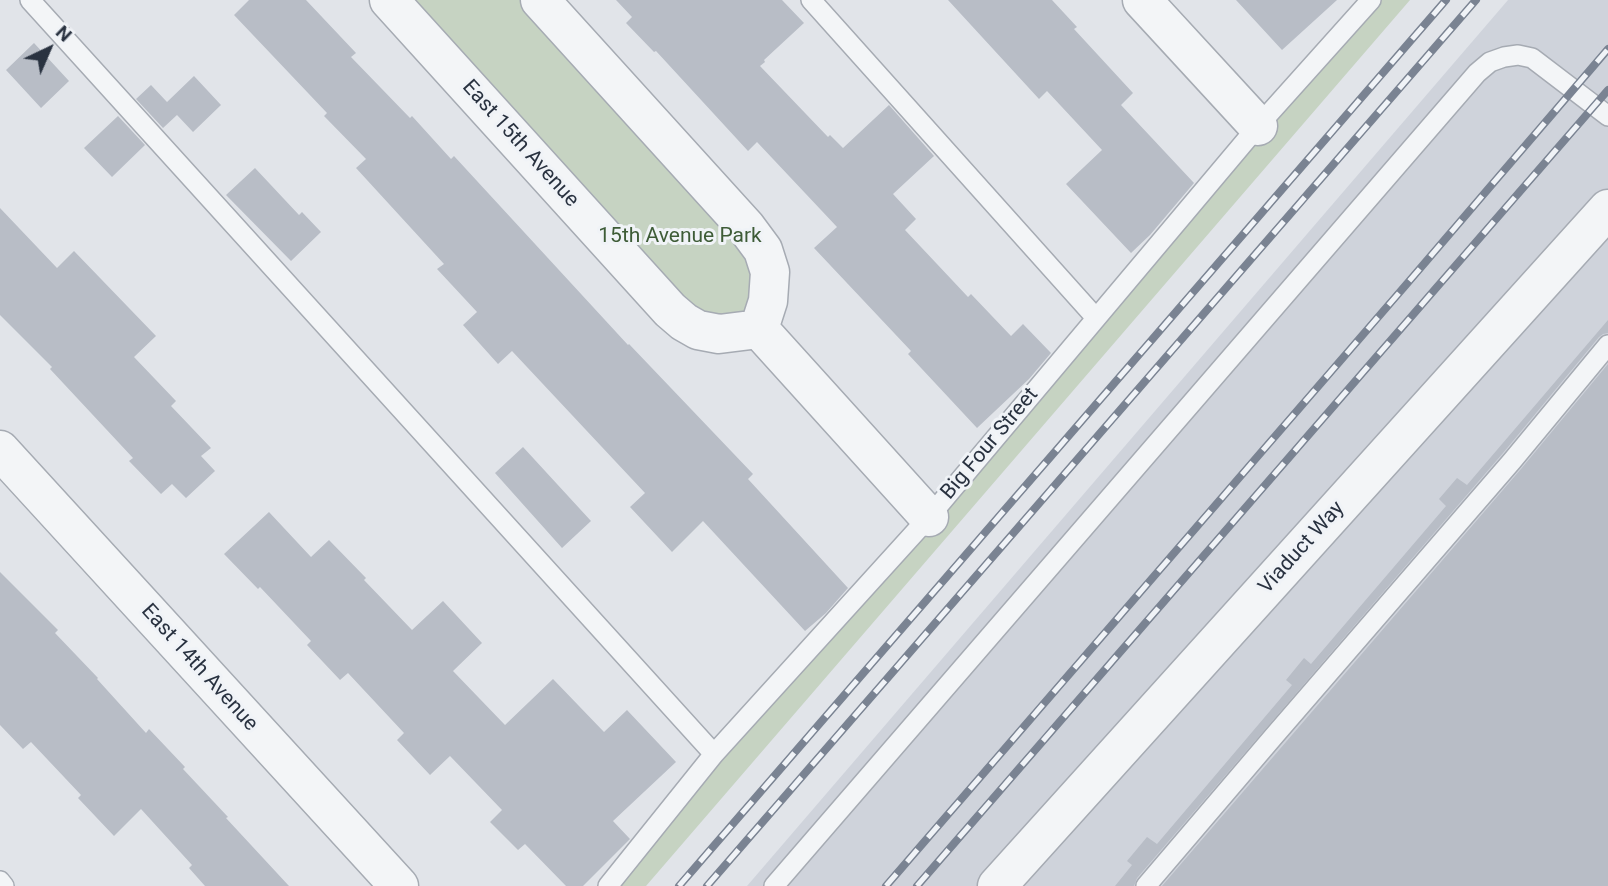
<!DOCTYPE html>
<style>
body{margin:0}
#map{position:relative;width:1608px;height:886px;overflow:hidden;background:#e1e4e9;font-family:Roboto,sans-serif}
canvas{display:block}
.north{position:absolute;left:14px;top:14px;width:70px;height:70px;-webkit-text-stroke:5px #f0f3f7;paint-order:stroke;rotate:44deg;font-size:19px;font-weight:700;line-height:28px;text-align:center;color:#293240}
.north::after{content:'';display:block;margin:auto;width:24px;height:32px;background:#293240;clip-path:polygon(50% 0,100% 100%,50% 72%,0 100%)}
</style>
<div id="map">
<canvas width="1608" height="886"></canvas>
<div class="north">N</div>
</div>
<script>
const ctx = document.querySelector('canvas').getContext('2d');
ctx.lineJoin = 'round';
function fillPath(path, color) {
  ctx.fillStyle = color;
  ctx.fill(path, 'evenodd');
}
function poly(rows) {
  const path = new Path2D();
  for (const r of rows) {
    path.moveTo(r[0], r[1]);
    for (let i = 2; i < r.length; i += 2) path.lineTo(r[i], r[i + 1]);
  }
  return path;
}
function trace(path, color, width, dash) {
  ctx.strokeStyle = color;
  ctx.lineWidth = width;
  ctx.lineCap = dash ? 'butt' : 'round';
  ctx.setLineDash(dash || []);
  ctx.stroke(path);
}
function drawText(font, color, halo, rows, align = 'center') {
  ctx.font = font + ' Roboto,sans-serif';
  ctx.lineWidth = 6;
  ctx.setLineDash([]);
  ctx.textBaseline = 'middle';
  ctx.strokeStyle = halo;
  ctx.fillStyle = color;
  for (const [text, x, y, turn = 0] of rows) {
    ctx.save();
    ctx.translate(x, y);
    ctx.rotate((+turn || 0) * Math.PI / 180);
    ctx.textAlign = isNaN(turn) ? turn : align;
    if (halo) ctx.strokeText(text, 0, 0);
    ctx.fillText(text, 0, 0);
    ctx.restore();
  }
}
const built = poly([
 [1508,0,1608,0,1608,886,747,886]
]);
const green = poly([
 [389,0,540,0,746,227,768,301,719,334],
 [1381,0,1410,0,646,886,610,886]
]);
const building = poly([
 [249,0,306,0,356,53,351,57,410,118,412,116,451,159,454,156,628,345,629,344,753,474,748,479,848,588,826,613,805,631,703,521,672,552,630,507,645,493,512,351,498,364,463,325,477,312,437,269,444,264,356,168,366,159,324,116,327,113,234,15],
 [616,0,782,0,804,23,764,60,765,62,760,66,828,137,830,135,843,148,889,105,934,156,893,194,916,219,905,230,968,297,971,294,1011,336,1023,324,1051,353,1029,379,977,428,908,354,911,351,814,248,837,227,757,142,748,151,656,51,654,52,626,23,632,17],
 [948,0,1052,0,1077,27,1074,29,1133,93,1121,105,1194,183,1150,235,1131,253,1066,184,1102,150,1047,91,1039,99],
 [1236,0,1337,0,1282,50],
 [34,43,69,81,41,108,6,70],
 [194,76,221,105,193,132,177,115,163,128,136,99,151,85,167,102],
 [118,116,145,145,112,177,84,148],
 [255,168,299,215,302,212,321,232,291,261,226,195],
 [0,208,57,268,74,251,156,336,134,357,176,401,171,406,211,448,201,456,215,471,186,498,172,484,161,494,129,461,133,458,50,369,52,367,0,315],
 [1608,320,1608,333,1603,334,1599,337,1503,453,1137,878,1134,886,1115,886,1132,865,1127,861,1147,837,1157,844,1292,685,1286,680,1304,658,1311,664,1446,506,1439,499,1457,478,1467,485],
 [1608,364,1608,886,1162,886,1521,469],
 [523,447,591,521,562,548,495,473],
 [269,512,311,557,329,540,366,578,364,580,412,630,443,601,482,643,453,671,505,725,553,679,604,732,627,710,676,762,613,821,630,839,583,886,566,886,525,844,518,850,490,822,502,810,450,756,430,775,397,740,404,733,348,673,340,680,307,645,311,641,260,587,258,589,224,554],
 [0,572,58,630,55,633,98,678,97,679,146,733,149,729,185,767,183,769,228,817,226,818,289,886,205,886,189,868,192,865,141,809,114,836,78,798,81,795,31,742,23,749,0,725]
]);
const service = poly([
 [30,0,714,754],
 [811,0,1096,318],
 [0,881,4,886],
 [608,886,714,754,929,517,1258,126,1371,0],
 [774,886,1477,73,1490,62,1504,57,1518,55,1532,58,1608,116],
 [1146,886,1274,736,1512,461,1608,345]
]);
const minor = poly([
 [389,0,670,310,684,322,698,330,719,334,759,329],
 [540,0,746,227,763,250,770,272,768,301,759,329],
 [1142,0,1258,126],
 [759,329,929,517],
 [0,450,399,886],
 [997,886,1608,209]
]);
const rail = poly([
 [679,886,1446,0],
 [707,886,1476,0],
 [886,886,1405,286,1608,49],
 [917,886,1608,90]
]);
const streetNames = [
 ["East 15th Avenue",520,144,48],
 ["Big Four Street",990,444,-50],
 ["Viaduct Way",1302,548,-48],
 ["East 14th Avenue",199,668,48]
];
const parkNames = [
 ["15th Avenue Park",680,237]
];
fillPath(built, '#cfd3db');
fillPath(green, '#c6d3c2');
fillPath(building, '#b8bdc6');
trace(service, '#a6abb3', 22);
trace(minor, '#a6abb3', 41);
trace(service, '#f3f5f7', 19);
trace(minor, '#f3f5f7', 38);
trace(rail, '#7a8392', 8);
trace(rail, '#f0f3f7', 5, [16]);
drawText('21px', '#293240', '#f0f3f7', streetNames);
drawText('21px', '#3e5c37', '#f0f3f7', parkNames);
</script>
